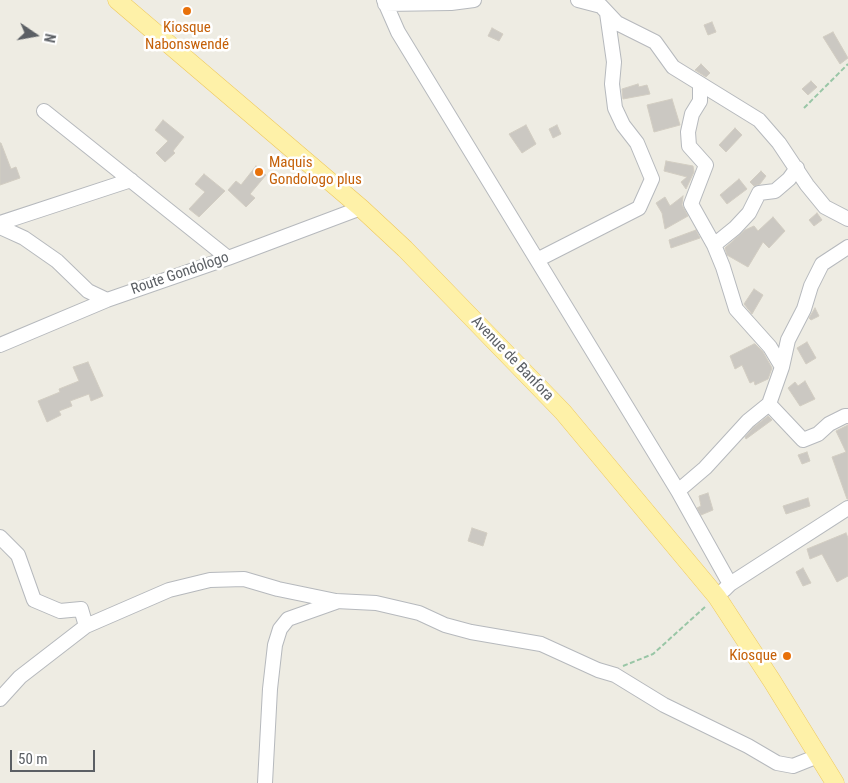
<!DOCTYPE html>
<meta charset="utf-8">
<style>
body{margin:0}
#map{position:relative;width:848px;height:783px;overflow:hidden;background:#eeece3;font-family:"Roboto Condensed",sans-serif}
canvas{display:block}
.north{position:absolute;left:10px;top:10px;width:50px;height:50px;-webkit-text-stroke:4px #fff;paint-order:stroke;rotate:102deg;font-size:14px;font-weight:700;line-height:20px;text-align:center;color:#5b5f64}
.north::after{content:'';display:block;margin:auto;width:18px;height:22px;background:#5b5f64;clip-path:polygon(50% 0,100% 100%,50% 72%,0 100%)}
.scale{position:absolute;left:10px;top:750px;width:85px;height:22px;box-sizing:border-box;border:2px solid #5b5f64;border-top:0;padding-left:6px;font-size:15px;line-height:18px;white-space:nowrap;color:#5b5f64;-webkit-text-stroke:4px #fff;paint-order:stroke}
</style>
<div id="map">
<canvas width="848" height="783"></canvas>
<div class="north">N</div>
<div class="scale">50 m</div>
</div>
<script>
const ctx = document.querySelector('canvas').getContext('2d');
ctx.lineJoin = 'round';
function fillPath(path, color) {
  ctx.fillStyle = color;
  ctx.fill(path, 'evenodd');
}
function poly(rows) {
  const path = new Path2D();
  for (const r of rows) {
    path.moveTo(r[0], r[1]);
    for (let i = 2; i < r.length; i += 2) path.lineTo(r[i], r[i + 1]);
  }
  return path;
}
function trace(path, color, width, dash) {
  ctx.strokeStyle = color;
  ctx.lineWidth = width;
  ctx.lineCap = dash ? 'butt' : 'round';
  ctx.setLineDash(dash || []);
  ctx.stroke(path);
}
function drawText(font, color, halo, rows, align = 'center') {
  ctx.font = font + ' "Roboto Condensed",sans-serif';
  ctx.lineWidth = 5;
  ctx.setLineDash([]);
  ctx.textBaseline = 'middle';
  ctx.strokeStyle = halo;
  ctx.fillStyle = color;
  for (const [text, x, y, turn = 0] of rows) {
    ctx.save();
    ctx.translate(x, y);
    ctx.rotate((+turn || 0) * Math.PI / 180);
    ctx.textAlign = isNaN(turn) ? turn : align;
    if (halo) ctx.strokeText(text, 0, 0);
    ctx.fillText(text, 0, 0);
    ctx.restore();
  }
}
const building = poly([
 [712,22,716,32,708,35,704,25,712,22],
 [492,28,503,34,499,41,488,36,492,28],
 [833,32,848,58,840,64,823,37,833,32],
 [701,64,710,73,706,77,695,70,701,64],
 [811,81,817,87,808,95,802,89,811,81],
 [638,84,639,87,647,85,650,94,623,99,622,89,638,84],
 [672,99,680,125,654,132,647,105,672,99],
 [163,120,184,137,173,151,175,153,165,162,156,153,168,141,155,130,163,120],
 [526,125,536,144,522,153,509,134,526,125],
 [557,125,561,134,553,138,549,129,557,125],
 [735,128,742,135,726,152,719,145,735,128],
 [0,143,1,143,11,169,16,167,20,178,0,185,0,143],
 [666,161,693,166,694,172,686,189,681,182,687,177,664,171,666,161],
 [256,166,266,175,250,194,255,198,246,207,228,190,236,181,241,185,256,166],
 [761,171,766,176,760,184,754,186,750,182,761,171],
 [204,174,225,191,199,217,189,209,205,192,195,184,204,174],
 [739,179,747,189,727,204,720,195,739,179],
 [683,196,682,205,688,216,665,229,662,213,656,203,665,197,670,206,683,196],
 [817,213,822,220,814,226,809,220,817,213],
 [773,217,785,231,769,248,763,242,748,267,727,255,725,248,745,230,754,226,758,231,773,217],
 [696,230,700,238,671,248,669,240,696,230],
 [754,289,763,295,752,314,744,304,754,289],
 [815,308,819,316,811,320,809,318,815,308],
 [807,342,816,358,806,364,797,348,807,342],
 [754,344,755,344,763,352,772,368,768,379,755,385,754,381,750,383,742,365,735,369,730,356,754,344],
 [88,362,103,396,91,401,89,394,70,401,72,406,59,411,61,415,47,422,38,401,60,392,59,389,79,381,73,367,88,362],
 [805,381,815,399,800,406,788,388,795,382,798,386,805,381],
 [768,416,772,420,746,439,745,437,754,427,768,416],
 [848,425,848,499,847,499,832,457,846,452,836,431,848,425],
 [807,452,810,461,802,464,798,455,807,452],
 [708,493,713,510,701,515,697,508,701,506,699,496,708,493],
 [808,498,810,506,786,514,783,506,808,498],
 [472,528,487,533,483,546,468,541,472,528],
 [846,533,848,538,848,576,837,582,822,554,810,559,807,549,846,533],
 [803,568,811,583,803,586,796,572,803,568]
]);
const path = poly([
 [804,108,848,64],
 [623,666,653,654,705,607]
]);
const minor = poly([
 [384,0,398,32,678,491,730,584],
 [578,0,601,6,617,23,655,42,673,67,759,120,779,143,807,185,825,207,848,219],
 [385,4,451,3,474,0],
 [700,85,700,101,692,114,688,132,689,146,706,165,691,204,714,245],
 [44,111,228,258],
 [0,223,131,180],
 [0,227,24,238,57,261,88,291,107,300],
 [537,260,639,208,652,179,637,143,623,125,615,108,612,84,614,62,607,13],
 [0,345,107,300,228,258,361,208],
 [782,367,770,347,736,309,723,267,714,245,735,228,749,213,759,193,775,191,789,179,797,168],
 [769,404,803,440,818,434,829,424,845,416,848,416],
 [678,491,705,468,748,421,769,404,782,367,788,340,804,309,811,286,822,264,848,247],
 [0,537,18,555,34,600,60,611,81,609,86,626],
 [724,590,730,584,848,508],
 [0,699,20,677,86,626,169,590,210,580,244,579,278,589,336,601,376,603,419,613,445,625,471,632,541,644,598,670,615,675,664,705,748,746,777,763,793,766,818,756],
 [265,783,270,689,275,645,280,629,288,619,336,602]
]);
const major = poly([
 [117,0,361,208,405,249,563,412,717,597,772,681,835,783]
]);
const markers = [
 [187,11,5,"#e8710a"],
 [259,172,5,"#e8710a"],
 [787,656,5,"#e8710a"]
];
const foodNames = [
 ["Kiosque",187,28],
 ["Nabonswendé",187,45],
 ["Maquis",269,163,"left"],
 ["Gondologo plus",269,180,"left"],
 ["Kiosque",777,656,"right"]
];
const streetNames = [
 ["Route Gondologo",180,274,-19],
 ["Avenue de Banfora",512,359,46]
];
fillPath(building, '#cbc8c2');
trace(building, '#d2cdc2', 1);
trace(minor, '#b6b9bd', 16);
trace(major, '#efc85b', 19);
trace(path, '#99c6a6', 2, [5, 2.5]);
trace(minor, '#fff', 14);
trace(major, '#fef1a8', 18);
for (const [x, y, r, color] of markers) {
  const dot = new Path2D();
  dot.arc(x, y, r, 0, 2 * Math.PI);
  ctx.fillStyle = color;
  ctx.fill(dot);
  trace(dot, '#fff', 2);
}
drawText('15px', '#c56008', '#fff', foodNames);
drawText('15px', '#5b5f64', '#fff', streetNames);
</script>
